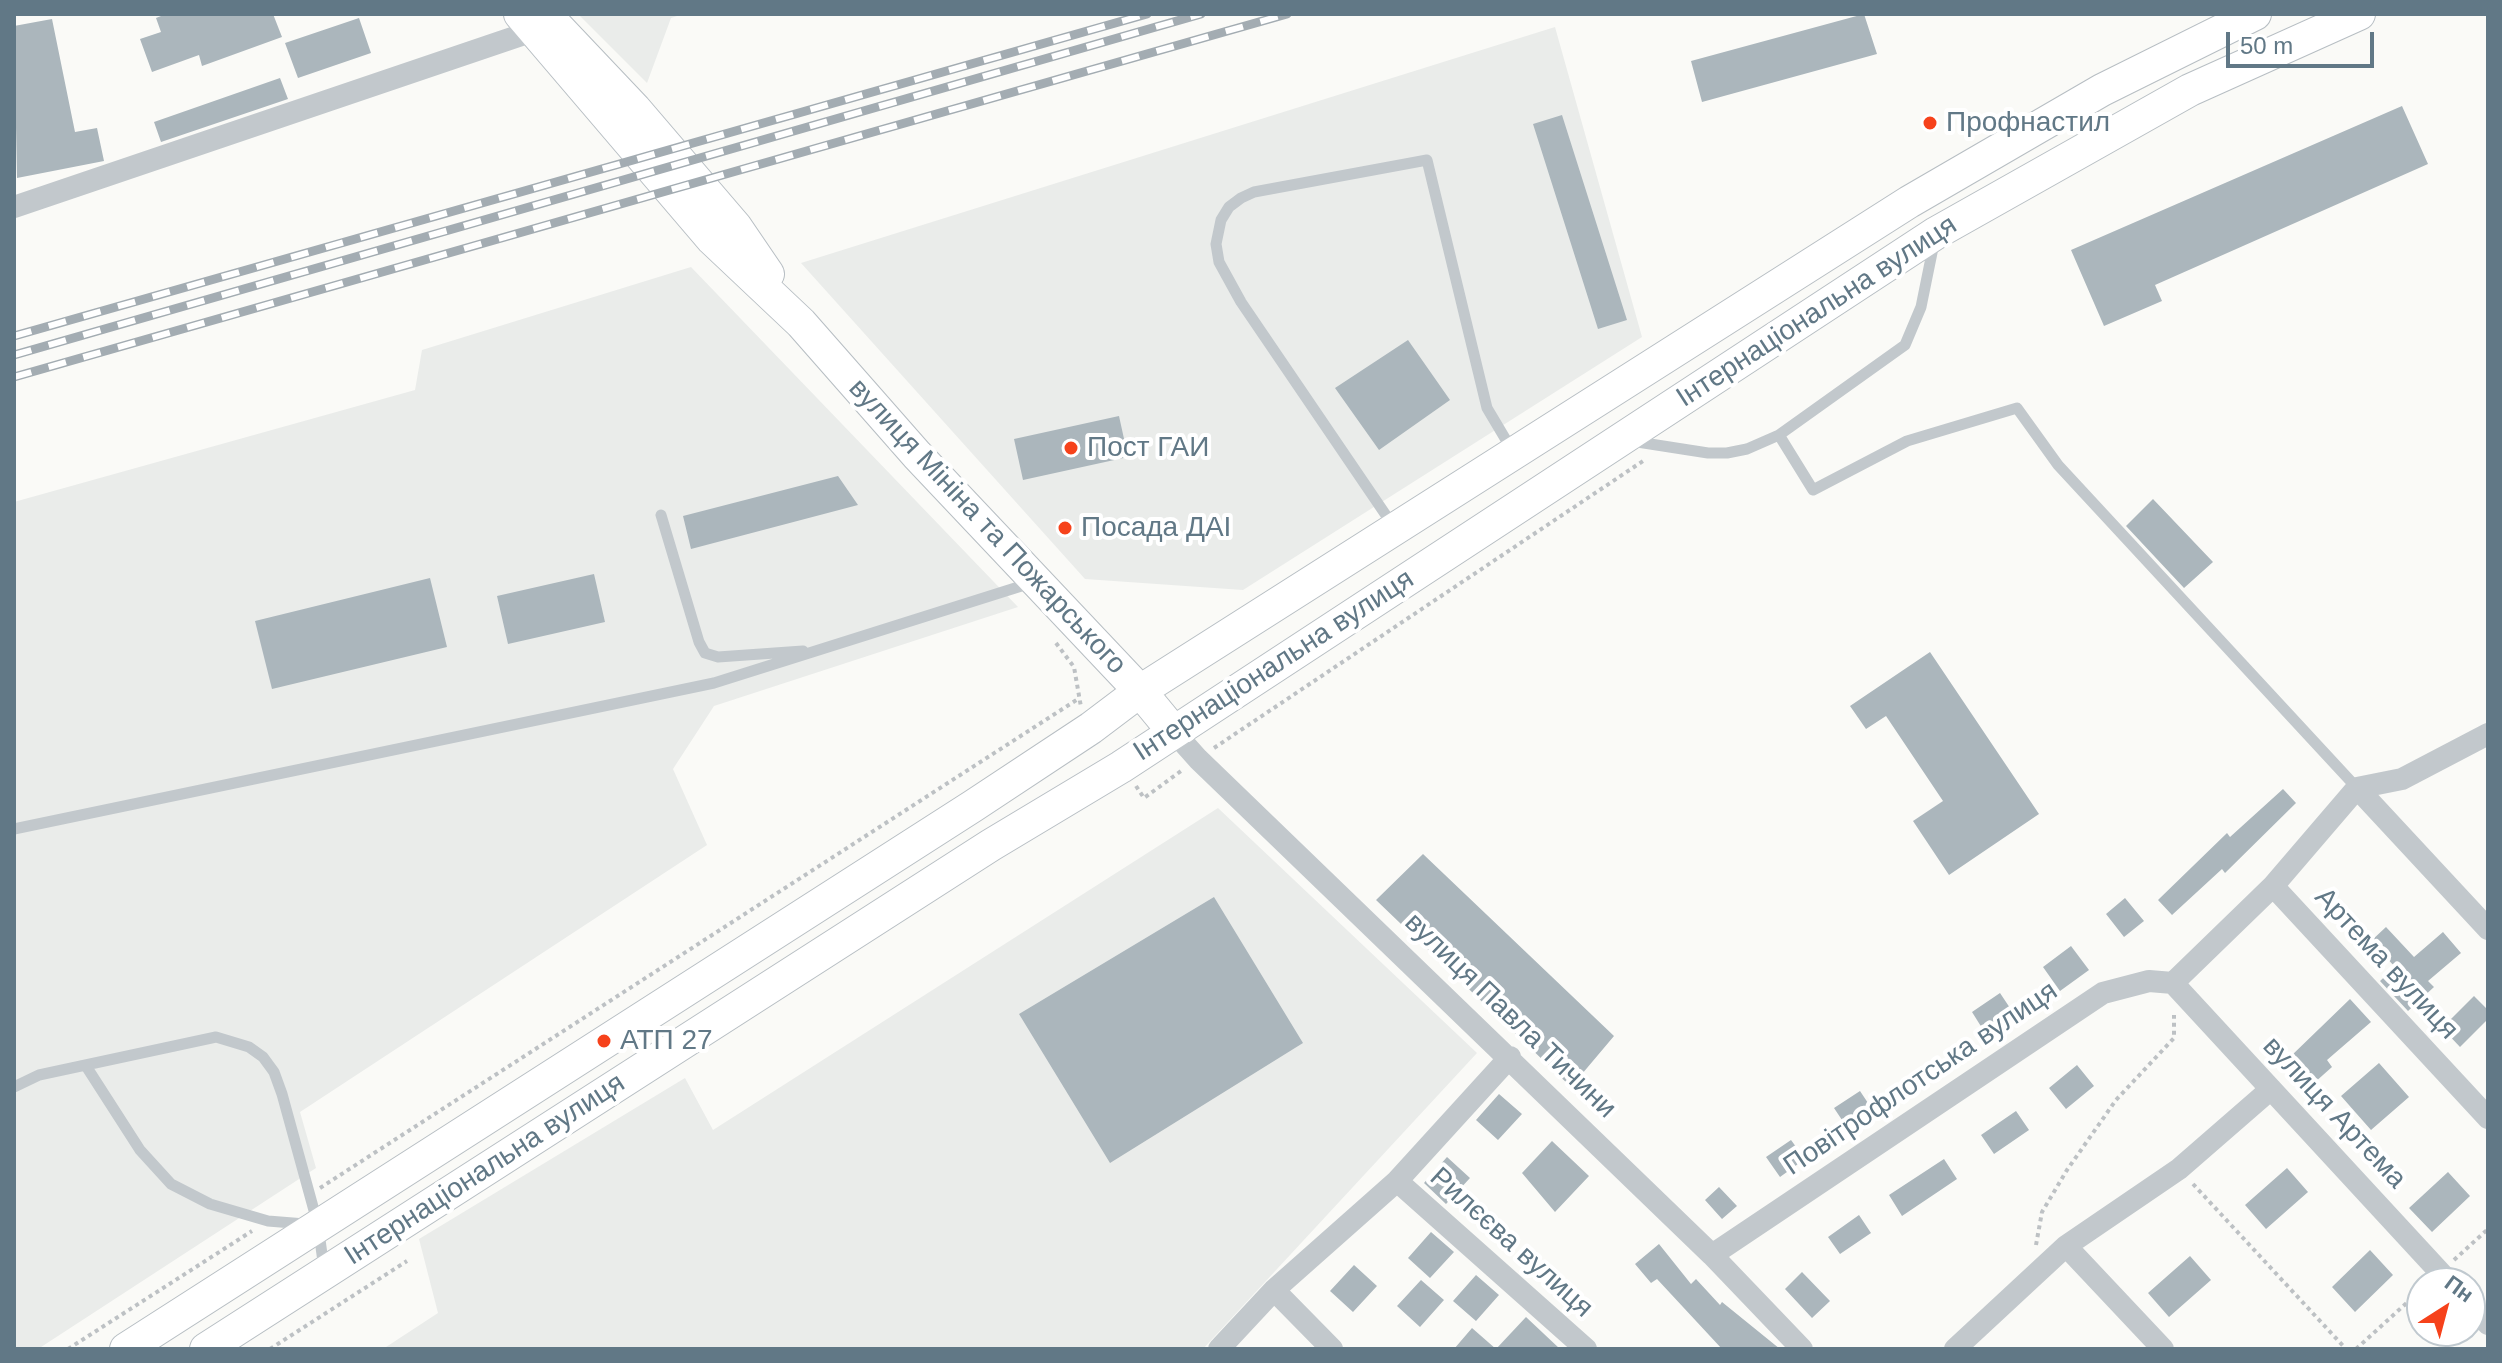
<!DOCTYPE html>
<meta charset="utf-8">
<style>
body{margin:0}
#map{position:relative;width:2502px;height:1363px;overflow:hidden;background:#fafaf7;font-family:Arial,sans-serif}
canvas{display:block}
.frame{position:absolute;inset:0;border:16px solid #617886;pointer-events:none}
.north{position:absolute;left:2406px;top:1267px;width:80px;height:80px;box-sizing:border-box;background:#fff;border:2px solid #c0c9cf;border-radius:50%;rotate:36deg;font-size:22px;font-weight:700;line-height:32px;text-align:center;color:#617886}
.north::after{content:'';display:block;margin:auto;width:28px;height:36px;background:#f6421b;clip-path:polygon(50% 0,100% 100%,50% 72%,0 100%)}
.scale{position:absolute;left:2226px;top:32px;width:148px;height:36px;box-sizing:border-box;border:4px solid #617886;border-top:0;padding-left:10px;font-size:24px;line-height:28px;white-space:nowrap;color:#617886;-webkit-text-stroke:6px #fff;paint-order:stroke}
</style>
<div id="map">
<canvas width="2502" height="1363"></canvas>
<div class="frame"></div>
<div class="north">Пн</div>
<div class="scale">50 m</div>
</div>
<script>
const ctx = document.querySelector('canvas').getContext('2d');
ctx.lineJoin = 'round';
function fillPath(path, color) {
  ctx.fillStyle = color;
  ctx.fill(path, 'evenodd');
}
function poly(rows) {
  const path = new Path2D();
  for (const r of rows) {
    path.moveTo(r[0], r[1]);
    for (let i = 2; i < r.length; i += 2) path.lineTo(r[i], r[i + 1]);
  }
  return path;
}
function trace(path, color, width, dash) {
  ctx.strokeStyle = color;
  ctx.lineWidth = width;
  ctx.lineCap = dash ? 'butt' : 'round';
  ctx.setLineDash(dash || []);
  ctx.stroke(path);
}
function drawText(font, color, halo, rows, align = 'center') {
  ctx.font = font + ' Arial,sans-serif';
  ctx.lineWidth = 8;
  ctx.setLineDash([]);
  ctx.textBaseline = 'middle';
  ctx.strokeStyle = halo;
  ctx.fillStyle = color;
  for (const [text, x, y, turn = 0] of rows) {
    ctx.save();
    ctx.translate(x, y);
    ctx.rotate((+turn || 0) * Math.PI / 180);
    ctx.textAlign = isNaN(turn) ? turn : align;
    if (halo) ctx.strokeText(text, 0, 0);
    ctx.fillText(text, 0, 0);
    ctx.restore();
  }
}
const built = poly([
 [578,14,683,14,671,18,647,83],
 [1555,27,1642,337,1243,590,1085,579,801,263],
 [691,267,1018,607,714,706,673,769,707,845,300,1112,316,1168,38,1349,14,1349,14,502,415,390,422,350],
 [1218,808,1477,1053,1203,1349,383,1349,438,1313,419,1239,685,1078,713,1130]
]);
const building = poly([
 [166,14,273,14,282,37,202,66,199,55,152,72,140,39,161,32,156,18],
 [1864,14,1877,54,1702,102,1691,61],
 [359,18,371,53,298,78,285,43],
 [52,19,75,132,97,128,104,161,17,178,14,26],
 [280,78,288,99,161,142,154,122],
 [2402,106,2428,164,2155,285,2162,301,2104,326,2071,250],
 [1562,115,1627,320,1598,329,1533,124],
 [1408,340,1450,400,1379,450,1335,388],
 [1119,416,1128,457,1023,480,1014,439],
 [838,476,858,505,691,549,683,516],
 [2153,499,2213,562,2184,588,2126,526],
 [594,574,605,622,508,644,497,596],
 [430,578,447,647,272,689,255,621],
 [1930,652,2039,814,1949,875,1913,821,1943,801,1886,716,1866,729,1850,706],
 [2283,789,2296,803,2225,873,2222,869,2172,915,2158,900,2227,833,2230,837],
 [1423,854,1614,1036,1571,1087,1376,900],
 [1214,897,1303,1043,1110,1163,1019,1014],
 [2125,898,2144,921,2124,937,2106,914],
 [2386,927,2414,957,2443,932,2461,953,2428,981,2434,987,2408,1011,2380,981,2395,967,2371,941],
 [2071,946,2089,970,2060,991,2043,967],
 [2000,993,2016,1017,1987,1036,1972,1012],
 [2474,996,2488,1010,2488,1019,2460,1047,2442,1028],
 [2350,999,2371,1022,2327,1060,2332,1067,2314,1083,2290,1057],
 [2379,1063,2409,1097,2371,1130,2341,1096],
 [2077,1065,2094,1086,2066,1109,2049,1088],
 [1860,1091,1874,1112,1848,1129,1834,1108],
 [1499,1094,1522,1114,1498,1140,1476,1120],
 [2016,1111,2029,1130,1994,1154,1981,1135],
 [1791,1140,1805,1159,1780,1177,1766,1157],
 [1552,1141,1589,1176,1555,1212,1522,1173],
 [1447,1157,1470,1178,1446,1204,1424,1183],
 [1944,1159,1957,1179,1902,1216,1889,1195],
 [2287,1168,2308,1192,2266,1229,2245,1205],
 [2448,1172,2470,1196,2432,1232,2409,1208],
 [1719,1187,1737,1206,1722,1219,1705,1200],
 [1859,1215,1871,1233,1840,1254,1828,1237],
 [1431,1232,1454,1252,1430,1278,1408,1258],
 [1659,1244,1691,1284,1696,1279,1720,1305,1722,1302,1780,1349,1722,1349,1657,1279,1651,1283,1635,1264],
 [2370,1250,2393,1275,2355,1312,2332,1287],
 [2190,1256,2211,1280,2169,1317,2148,1293],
 [1354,1265,1377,1286,1353,1312,1330,1291],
 [1802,1272,1830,1301,1812,1318,1785,1289],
 [1476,1275,1499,1295,1476,1321,1453,1301],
 [1421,1280,1444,1300,1420,1327,1397,1306],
 [1526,1317,1560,1349,1496,1349],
 [1472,1328,1496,1349,1454,1349]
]);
const path = poly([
 [1056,643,1074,667,1081,707],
 [1214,748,1646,459],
 [1136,786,1144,798,1181,771],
 [2193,1184,2346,1349],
 [320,1188,1078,699],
 [2036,1245,2042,1212,2067,1170,2116,1100,2174,1038,2174,1015],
 [2454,1260,2488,1229],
 [68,1349,252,1231],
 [270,1349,407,1261],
 [2356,1349,2422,1289]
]);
const lane = poly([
 [1779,435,1813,490,1907,441,2017,408,2058,465,2357,788],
 [1631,441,1708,453,1727,453,1747,449,1779,435,1905,345,1921,307,1934,243],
 [661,515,699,642,705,653,718,657,803,651],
 [1394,527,1241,302,1219,262,1216,244,1221,220,1229,207,1241,198,1254,192,1427,160,1487,408,1512,450],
 [14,829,714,683,1031,583],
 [86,1066,140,1150,171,1184,210,1204,268,1221,305,1224],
 [14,1087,39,1075,216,1037,249,1047,263,1057,274,1072,282,1094,318,1225,324,1269]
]);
const street = poly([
 [14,207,533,31],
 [1173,731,1198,759,1712,1255,1802,1349],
 [2357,788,2488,929],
 [2273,886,2488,1118],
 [2173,983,2273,886,2357,788,2402,779,2488,734],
 [2173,983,2450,1283],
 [1397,1181,1586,1349],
 [2066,1246,2163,1349],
 [1712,1255,2103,993,2149,981,2173,983],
 [1274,1290,1332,1349],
 [2470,1305,2488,1324],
 [1219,1349,1274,1290,1397,1181,1510,1057],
 [1955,1349,2066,1246,2179,1169,2271,1089]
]);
const secondary = poly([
 [520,14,712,239,801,323,917,455,1140,691,1173,731],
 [545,14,635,109,736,227,768,274],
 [126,1349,973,806,1091,728,1140,691,1909,202,2102,90,2255,14],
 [206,1349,991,845,1121,767,1936,233,2190,90,2359,14]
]);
const rail = poly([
 [14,336,1147,14],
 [14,355,1201,14],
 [14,377,1287,14]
]);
const markers = [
 [1930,123,8,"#f6421b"],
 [1071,448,8,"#f6421b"],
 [1065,528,8,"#f6421b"],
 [604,1041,8,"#f6421b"]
];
const poiNames = [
 ["Профнастил",1946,123],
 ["Пост ГАИ",1087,448],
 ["Посада ДАІ",1081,528],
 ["АТП 27",620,1041]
];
const streetNames = [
 ["Інтернаціональна вулиця",1817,312,-33],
 ["вулиця Мініна та Пожарського",987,527,47],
 ["Інтернаціональна вулиця",1274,666,-33],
 ["Артема вулиця",2386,964,47],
 ["вулиця Павла Тичини",1510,1016,44],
 ["Повітрофлотська вулиця",1921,1079,-34],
 ["вулиця Артема",2334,1113,47],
 ["Інтернаціональна вулиця",485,1170,-33],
 ["Рилєєва вулиця",1511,1243,42]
];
fillPath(built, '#eaecea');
fillPath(building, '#abb6bc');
trace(secondary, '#b7bec3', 34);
trace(path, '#bdc1c4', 4, [4, 4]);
trace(lane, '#c2c8cc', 11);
trace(street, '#c2c8cc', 22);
trace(secondary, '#fff', 32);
trace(rail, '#a3acb2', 9);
trace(rail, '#fff', 6, [18]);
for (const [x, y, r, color] of markers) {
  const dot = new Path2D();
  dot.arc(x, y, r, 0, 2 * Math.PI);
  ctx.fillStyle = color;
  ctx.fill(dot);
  trace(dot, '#fff', 3);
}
drawText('28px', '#617886', '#fff', poiNames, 'left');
drawText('28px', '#617886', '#fff', streetNames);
</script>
